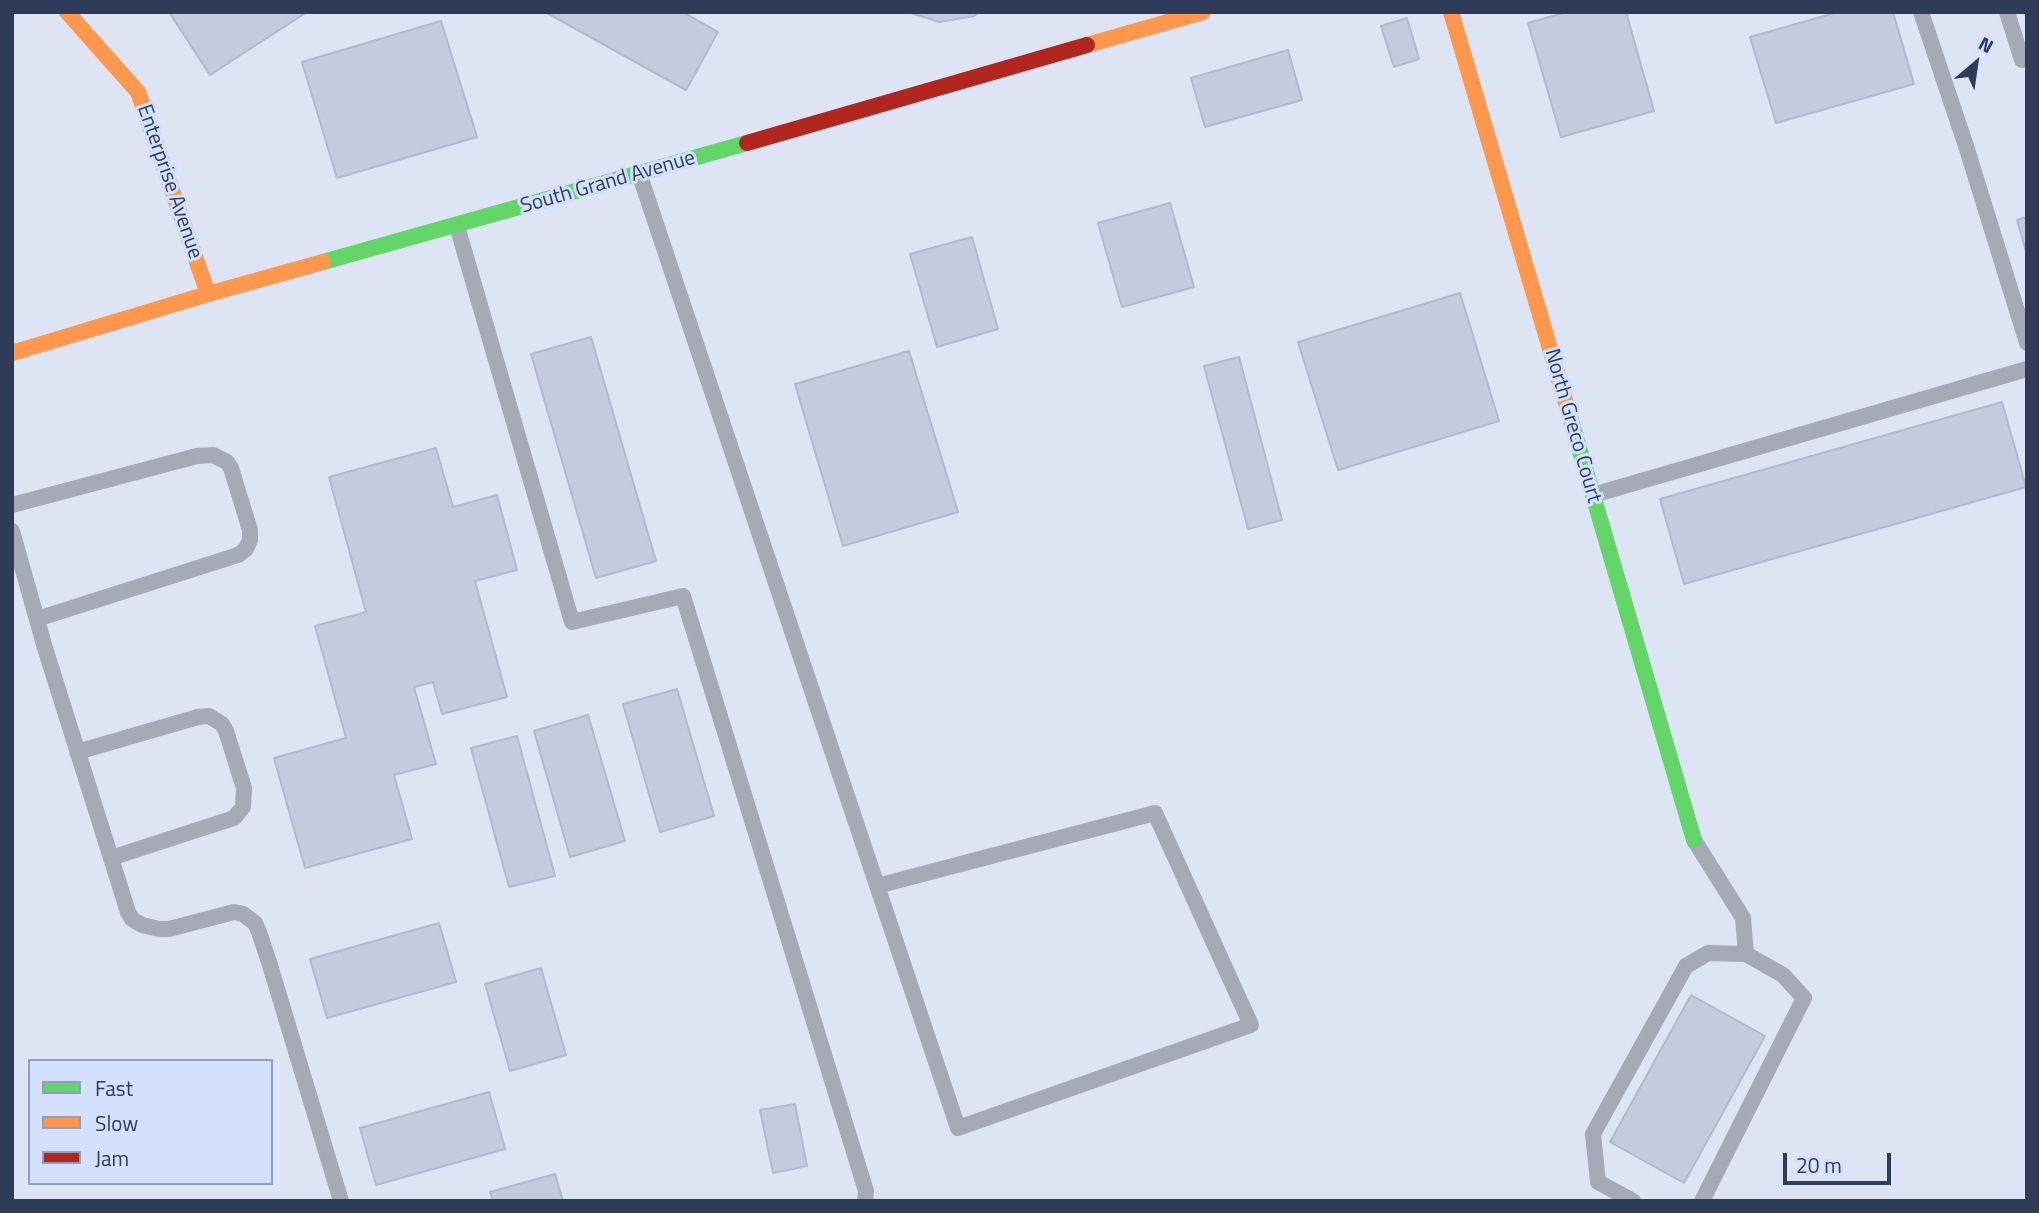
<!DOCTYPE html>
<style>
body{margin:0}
#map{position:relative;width:2039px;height:1213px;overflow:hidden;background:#dde4f4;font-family:"Titillium Web",sans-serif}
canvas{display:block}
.frame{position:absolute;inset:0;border:14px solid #2f3c59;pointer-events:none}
.legend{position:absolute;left:28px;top:1059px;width:245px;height:126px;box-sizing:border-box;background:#d3e0fe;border:2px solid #919ebc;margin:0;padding:9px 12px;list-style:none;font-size:21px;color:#2f3c59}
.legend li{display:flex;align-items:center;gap:14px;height:35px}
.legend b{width:35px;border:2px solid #919ebc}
.north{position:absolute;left:1941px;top:28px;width:70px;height:70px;-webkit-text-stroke:5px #d3e0fe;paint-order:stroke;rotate:29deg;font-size:19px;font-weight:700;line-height:28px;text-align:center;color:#2f3c59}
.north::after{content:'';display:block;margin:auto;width:24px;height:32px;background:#2f3c59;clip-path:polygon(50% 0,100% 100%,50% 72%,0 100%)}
.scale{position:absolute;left:1783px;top:1153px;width:108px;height:32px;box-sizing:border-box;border:4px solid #2f3c59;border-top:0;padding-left:9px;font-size:21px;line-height:24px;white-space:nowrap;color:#2f3c59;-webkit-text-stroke:5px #d3e0fe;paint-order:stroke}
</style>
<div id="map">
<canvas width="2039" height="1213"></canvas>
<div class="frame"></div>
<ul class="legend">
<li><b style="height:9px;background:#63d668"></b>Fast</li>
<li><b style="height:9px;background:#ff974d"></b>Slow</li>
<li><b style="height:9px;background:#b3261e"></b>Jam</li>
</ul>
<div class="north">N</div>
<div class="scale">20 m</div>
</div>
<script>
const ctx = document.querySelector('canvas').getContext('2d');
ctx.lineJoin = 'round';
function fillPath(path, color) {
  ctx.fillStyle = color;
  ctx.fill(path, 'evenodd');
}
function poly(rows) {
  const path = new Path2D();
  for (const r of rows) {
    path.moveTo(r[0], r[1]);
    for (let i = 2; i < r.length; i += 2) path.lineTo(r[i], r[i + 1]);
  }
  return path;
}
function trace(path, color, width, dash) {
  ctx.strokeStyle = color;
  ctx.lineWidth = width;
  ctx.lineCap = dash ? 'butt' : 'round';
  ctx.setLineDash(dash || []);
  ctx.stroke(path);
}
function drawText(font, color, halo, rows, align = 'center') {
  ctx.font = font + ' "Titillium Web",sans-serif';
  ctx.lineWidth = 6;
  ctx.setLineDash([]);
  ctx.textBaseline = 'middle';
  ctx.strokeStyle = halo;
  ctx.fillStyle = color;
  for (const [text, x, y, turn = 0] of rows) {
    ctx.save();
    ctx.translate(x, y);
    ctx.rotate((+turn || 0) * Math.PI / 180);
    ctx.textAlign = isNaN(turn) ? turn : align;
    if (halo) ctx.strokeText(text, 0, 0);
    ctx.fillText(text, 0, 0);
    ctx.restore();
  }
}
const building = poly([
 [169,12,307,12,210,75,169,12],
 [545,12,683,12,718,32,686,90,545,12],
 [908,12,980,12,974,16,939,22,908,12],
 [1567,12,1626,12,1654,111,1561,137,1528,23,1567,12],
 [1838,12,1893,12,1914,84,1776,123,1750,37,1838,12],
 [1407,18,1419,59,1394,67,1381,26,1407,18],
 [441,21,477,137,337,178,302,62,441,21],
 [1288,50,1302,100,1205,127,1191,78,1288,50],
 [1170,203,1194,287,1122,307,1098,223,1170,203],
 [2027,217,2027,255,2017,220,2027,217],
 [972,237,998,329,937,347,910,254,972,237],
 [1460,293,1499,421,1338,470,1298,342,1460,293],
 [591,337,656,561,596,578,531,354,591,337],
 [909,351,958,512,843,546,795,384,909,351],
 [1239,357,1282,520,1248,529,1204,366,1239,357],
 [2002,402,2026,487,1684,584,1660,499,2002,402],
 [436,448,453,507,497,495,517,570,475,581,507,697,442,714,433,682,414,687,436,764,394,775,412,839,305,868,274,758,346,738,315,626,366,612,329,477,436,448],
 [677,689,714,816,660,832,623,704,677,689],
 [588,715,625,841,570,857,534,731,588,715],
 [517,736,555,876,509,887,471,748,517,736],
 [439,923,456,982,327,1018,310,959,439,923],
 [541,968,566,1055,510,1071,485,984,541,968],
 [1691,995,1765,1036,1684,1183,1610,1142,1691,995],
 [489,1092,505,1149,376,1185,360,1128,489,1092],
 [795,1104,807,1166,773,1173,760,1110,795,1104],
 [555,1174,563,1201,493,1201,490,1192,555,1174]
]);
const lane = poly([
 [1921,12,1966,146,2027,343],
 [2007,12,2022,60],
 [639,173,958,1128,1251,1025,1155,813,877,886],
 [457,226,572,622,683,596,866,1191,865,1201],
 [1593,495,2027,369],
 [12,505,197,456,213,455,227,462,231,468,250,530,250,540,246,549,238,555,37,619],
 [12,531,45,648,128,912,132,919,142,925,159,929,169,929,234,912,243,914,255,923,259,932,269,962,341,1201],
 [77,752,198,717,209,716,222,724,226,731,244,788,243,807,234,818,111,858],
 [1694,840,1743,918,1746,954,1783,975,1804,998,1702,1201],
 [1633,1201,1598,1182,1593,1134,1686,966,1708,953,1746,954]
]);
const fast = poly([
 [323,262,747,143],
 [1568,410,1694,840]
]);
const slow = poly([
 [67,12,138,92,208,294],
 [1451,12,1568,410],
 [1087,45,1203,12],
 [12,353,208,294,323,262]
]);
const jam = poly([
 [747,143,1087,45]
]);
const streetNames = [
 ["Enterprise Avenue",169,182,71],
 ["South Grand Avenue",608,183,-16],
 ["North Greco Court",1572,426,74]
];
fillPath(building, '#c4cbdd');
trace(building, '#b1b9ce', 2);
trace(lane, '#a5aab6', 16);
trace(fast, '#63d668', 16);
trace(slow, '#ff974d', 16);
trace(jam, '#b3261e', 16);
drawText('21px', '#2f3c59', '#d3e0fe', streetNames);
</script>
